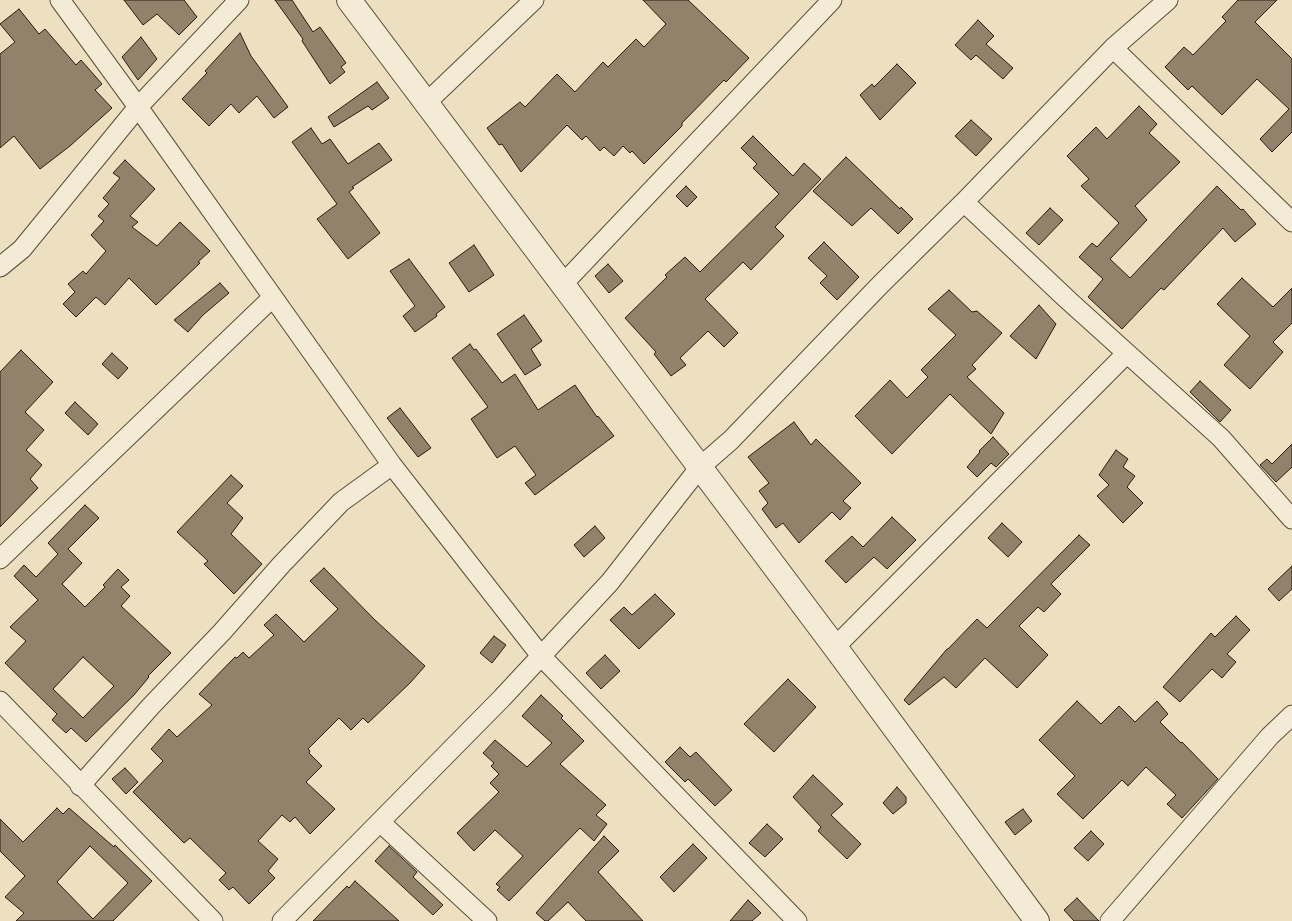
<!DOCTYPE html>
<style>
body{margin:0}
canvas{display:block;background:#ece0c0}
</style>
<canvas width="1292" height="921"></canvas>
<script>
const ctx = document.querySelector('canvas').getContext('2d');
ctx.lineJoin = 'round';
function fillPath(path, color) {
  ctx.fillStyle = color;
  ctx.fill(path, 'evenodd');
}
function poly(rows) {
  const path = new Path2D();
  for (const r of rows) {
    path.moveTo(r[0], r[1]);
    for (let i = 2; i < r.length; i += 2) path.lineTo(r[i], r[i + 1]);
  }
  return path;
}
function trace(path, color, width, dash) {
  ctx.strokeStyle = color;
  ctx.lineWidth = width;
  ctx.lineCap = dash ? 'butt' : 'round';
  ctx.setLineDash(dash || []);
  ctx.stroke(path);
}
const building = poly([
 [124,0,184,0,197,17,179,35,157,14,143,25,124,0],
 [275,0,292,0,313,32,320,27,346,63,341,67,345,72,330,84,302,41,303,39,275,0],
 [643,0,688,0,749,58,726,82,724,80,682,123,682,126,644,164,632,151,630,153,623,146,614,156,604,147,600,151,586,136,582,140,567,125,521,172,502,144,499,145,487,128,520,102,525,107,557,74,575,92,603,62,608,67,636,39,644,47,666,24,643,0],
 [1238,0,1277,0,1255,22,1292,59,1292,132,1272,152,1260,139,1289,109,1257,79,1222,115,1192,86,1188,90,1165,67,1184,47,1193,55,1226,21,1222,17,1238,0],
 [19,9,39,34,45,29,76,65,81,60,102,84,95,90,112,108,70,146,40,169,14,136,0,148,0,54,15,42,0,24,19,9],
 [978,20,994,36,986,44,1013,68,1003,79,976,55,971,60,955,45,978,20],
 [240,33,251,56,288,107,274,118,257,96,239,113,231,104,209,126,182,99,207,73,205,71,240,33],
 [141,37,157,59,138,80,122,57,141,37],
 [897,64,916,83,880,120,860,95,872,84,874,87,897,64],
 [377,82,389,98,372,110,368,106,334,127,328,117,377,82],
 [1139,106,1157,124,1149,133,1180,162,1135,206,1147,220,1110,259,1130,278,1217,186,1241,210,1243,209,1256,224,1235,242,1223,228,1164,290,1161,288,1122,329,1088,297,1103,279,1079,257,1092,243,1097,247,1119,223,1081,186,1089,179,1067,156,1096,127,1107,139,1139,106],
 [971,120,992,139,976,156,955,136,971,120],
 [311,128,322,144,330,139,348,164,379,143,392,160,352,187,354,188,349,192,380,233,348,259,317,219,337,204,292,142,311,128],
 [753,136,793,176,804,163,821,179,775,227,784,236,751,270,743,262,705,299,738,333,724,347,708,331,680,358,686,365,671,376,654,354,656,352,625,318,667,277,665,275,685,257,700,272,779,194,753,168,757,164,741,148,753,136],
 [846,157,900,209,901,207,913,219,898,234,871,208,852,226,813,191,846,157],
 [125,160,155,189,130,216,138,222,132,227,157,246,180,222,210,251,198,262,200,263,156,305,129,278,105,305,96,297,76,317,63,304,75,292,68,284,83,271,86,274,106,251,91,235,104,221,98,216,109,204,103,198,120,178,113,173,125,160],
 [686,186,697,197,687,207,676,196,686,186],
 [1050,208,1063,220,1039,245,1026,233,1050,208],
 [824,242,859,277,837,300,820,283,827,276,808,258,824,242],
 [474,245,494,275,469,292,449,263,474,245],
 [409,259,445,307,436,314,437,316,415,332,403,316,415,306,390,271,409,259],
 [608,264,623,281,609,293,595,276,608,264],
 [1242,278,1273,307,1292,288,1292,323,1273,342,1283,352,1250,389,1224,365,1250,336,1217,304,1242,278],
 [220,283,229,293,203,315,188,332,174,320,220,283],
 [949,290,972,312,977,311,1002,333,972,365,976,369,967,377,1004,413,991,434,950,394,892,454,855,416,890,380,907,398,928,377,921,370,956,335,928,309,949,290],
 [1039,305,1056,324,1036,359,1010,336,1039,305],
 [524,315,542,341,531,349,541,365,525,375,497,334,524,315],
 [470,344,474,350,476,349,502,383,515,374,538,410,575,385,597,417,598,416,614,436,535,495,525,483,536,475,515,446,497,458,471,419,488,407,452,358,470,344],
 [21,350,53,382,25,412,44,430,26,450,42,465,30,479,38,488,0,527,0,372,21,350],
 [112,353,128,368,118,379,102,364,112,353],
 [1200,381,1231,410,1220,422,1190,392,1200,381],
 [75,402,98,424,88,435,65,413,75,402],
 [400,408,431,448,418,457,387,418,400,408],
 [794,422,811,445,816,439,861,483,843,501,851,508,840,520,832,512,799,543,783,523,776,528,762,509,768,503,759,491,769,483,748,457,794,422],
 [993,437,1009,454,996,467,991,463,977,477,967,467,980,452,979,451,993,437],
 [1292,444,1292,467,1276,482,1260,465,1267,459,1272,464,1292,444],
 [1116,450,1128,459,1123,467,1135,476,1127,487,1143,503,1123,523,1097,496,1109,485,1099,475,1116,450],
 [231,475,243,486,227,503,243,518,231,534,262,564,234,594,204,564,208,561,177,532,231,475],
 [85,505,99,518,68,549,82,563,62,584,85,607,105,587,103,585,118,569,129,580,121,587,130,596,121,606,171,653,148,676,149,677,134,695,86,742,71,728,66,733,52,720,57,714,5,663,26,641,10,627,38,600,14,576,24,565,36,577,58,554,48,543,85,505],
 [83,657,114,686,83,718,53,689,83,657],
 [892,517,916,540,887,569,874,557,846,583,825,561,852,536,863,547,892,517],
 [1002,523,1022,542,1008,557,988,538,1002,523],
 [595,526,605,538,584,557,574,545,595,526],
 [1079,535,1090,545,1051,584,1061,594,1044,612,1038,607,1019,626,1048,655,1017,688,985,658,956,688,944,677,909,705,904,700,947,649,948,649,977,619,987,628,1079,535],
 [1292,566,1292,589,1279,601,1268,589,1292,566],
 [324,568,375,620,425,666,410,683,368,723,363,718,351,730,339,718,308,749,310,751,309,753,322,766,306,782,335,809,310,834,295,817,290,822,282,815,258,841,278,859,268,871,275,878,249,904,233,887,229,890,219,880,226,873,190,838,184,843,133,792,163,761,151,749,169,729,177,737,212,705,199,694,235,657,237,658,243,652,249,658,274,635,264,625,276,614,304,642,338,609,310,581,324,568],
 [655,594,675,614,639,649,610,620,624,607,632,615,655,594],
 [1236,616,1250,630,1227,654,1236,662,1222,678,1212,669,1180,702,1163,687,1211,633,1215,637,1236,616],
 [494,636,506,645,492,663,480,653,494,636],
 [605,655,620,671,601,689,586,673,605,655],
 [788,679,816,707,774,752,744,724,788,679],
 [541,695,563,716,561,718,584,741,560,764,606,805,596,815,607,824,594,841,580,828,509,901,497,890,500,887,496,884,523,856,495,830,474,851,457,833,499,792,490,783,499,774,491,766,494,763,483,753,495,740,527,767,552,743,522,716,541,695],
 [1077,701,1101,724,1119,706,1135,722,1157,701,1168,714,1160,722,1181,743,1182,742,1218,779,1182,818,1167,804,1176,795,1146,767,1128,786,1122,780,1083,819,1057,794,1075,776,1039,740,1077,701],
 [680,747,690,757,696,752,732,790,715,806,688,779,685,782,665,762,680,747],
 [125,768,138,782,126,794,112,779,125,768],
 [813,775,843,804,831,815,861,844,847,859,818,831,821,827,793,797,813,775],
 [897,787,906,797,906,803,893,814,883,803,897,787],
 [57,808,63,814,69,808,114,847,115,845,152,881,113,921,16,921,24,913,5,897,25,876,0,851,0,819,23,842,57,808],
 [90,846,128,883,93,919,57,882,90,846],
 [1023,809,1032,821,1015,835,1005,822,1023,809],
 [767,824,783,839,765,857,749,843,767,824],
 [1091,831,1104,844,1088,861,1074,848,1091,831],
 [604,836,619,851,598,872,643,921,586,921,568,902,548,921,545,921,536,913,604,836],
 [693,844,707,858,674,892,660,877,693,844],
 [389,846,417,872,413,877,443,905,433,915,375,861,389,846],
 [355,881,399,921,313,921,347,886,349,888,355,881],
 [1077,898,1099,921,1074,921,1064,910,1077,898],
 [748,900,761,913,752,921,730,921,748,900]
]);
const minor = poly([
 [60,0,138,107,392,465,541,656,797,921],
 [1113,48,1292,222],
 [426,103,534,0],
 [964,202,1069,301,1221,438,1292,519],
 [0,267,22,249,138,107,239,0],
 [562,285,832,0],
 [0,559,273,297],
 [835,647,1126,354],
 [0,701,213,921],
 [80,786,151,706,222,632,281,565,341,502,392,465],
 [380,822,487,921],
 [282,921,502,698,610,582,700,467,731,440,880,285,964,202,1113,48,1168,0],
 [1110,921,1270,736,1292,715]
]);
const tertiary = poly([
 [349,0,835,647,1037,921]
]);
fillPath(building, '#90826b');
trace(building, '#2c1c0e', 1);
trace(minor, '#5c4d3a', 21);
trace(tertiary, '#5c4d3a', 26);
trace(minor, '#f3ebd6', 19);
trace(tertiary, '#f3ebd6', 24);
</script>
